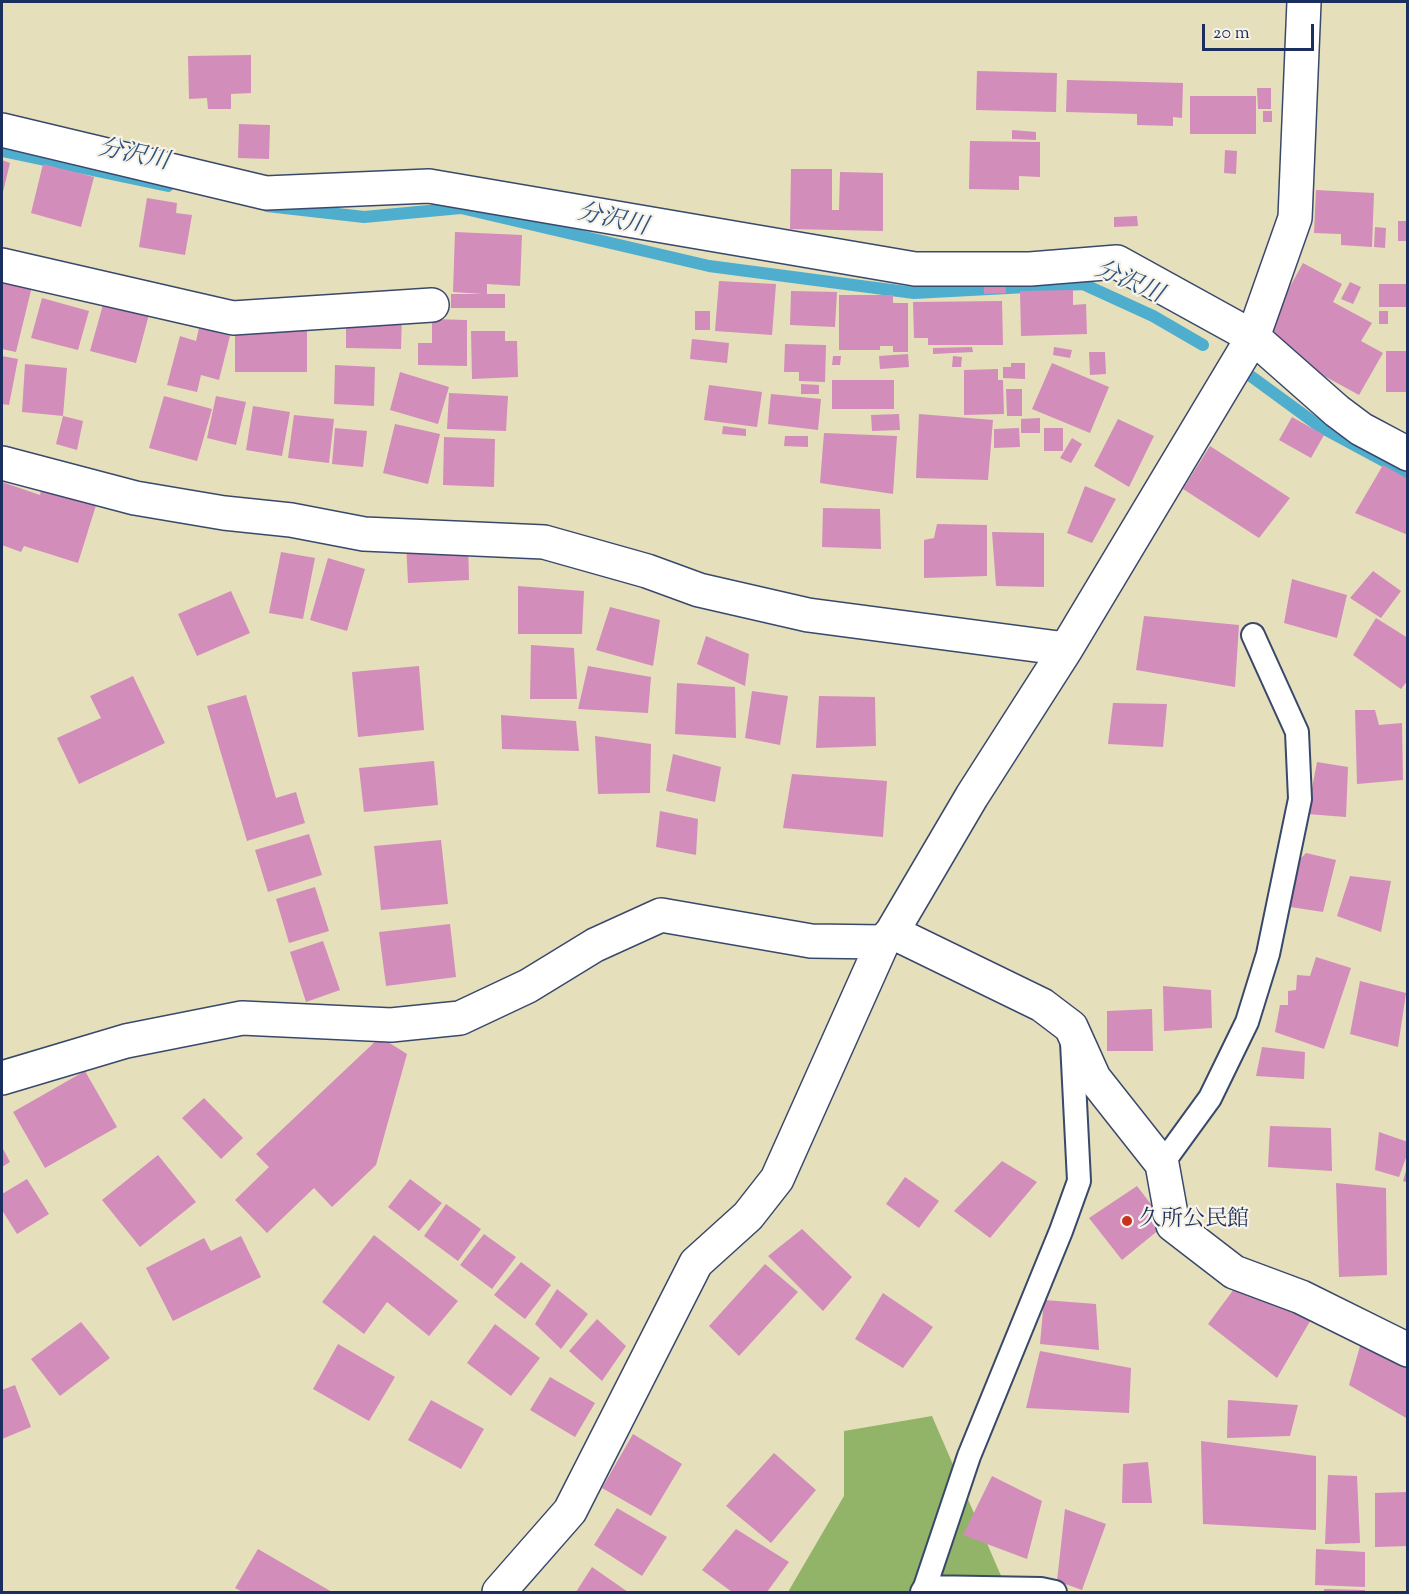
<!DOCTYPE html>
<meta charset="utf-8">
<style>
body{margin:0}
#map{position:relative;width:1409px;height:1594px;overflow:hidden;background:#e6dfbb;font-family:"Sorts Mill Goudy",serif}
canvas{display:block}
.frame{position:absolute;inset:0;border:3px solid #1b2f5e;pointer-events:none}
.scale{position:absolute;left:1202px;top:24px;width:112px;height:27px;box-sizing:border-box;border:3px solid #1b2f5e;border-top:0;padding-left:8px;font-size:18px;line-height:21px;white-space:nowrap;color:#1b2f5e;-webkit-text-stroke:4px #f7f3e8;paint-order:stroke}
</style>
<div id="map">
<canvas width="1409" height="1594"></canvas>
<div class="frame"></div>
<div class="scale">20 m</div>
</div>
<script>
const ctx = document.querySelector('canvas').getContext('2d');
ctx.lineJoin = 'round';
function fillPath(path, color) {
  ctx.fillStyle = color;
  ctx.fill(path, 'evenodd');
}
function poly(rows) {
  const path = new Path2D();
  for (const r of rows) {
    path.moveTo(r[0], r[1]);
    for (let i = 2; i < r.length; i += 2) path.lineTo(r[i], r[i + 1]);
  }
  return path;
}
function trace(path, color, width, dash) {
  ctx.strokeStyle = color;
  ctx.lineWidth = width;
  ctx.lineCap = dash ? 'butt' : 'round';
  ctx.setLineDash(dash || []);
  ctx.stroke(path);
}
function drawText(font, color, halo, rows, align = 'center') {
  ctx.font = font + ' "Sorts Mill Goudy","Noto Serif JP",serif';
  ctx.lineWidth = 4.5;
  ctx.setLineDash([]);
  ctx.textBaseline = 'middle';
  ctx.strokeStyle = halo;
  ctx.fillStyle = color;
  for (const [text, x, y, turn = 0] of rows) {
    ctx.save();
    ctx.translate(x, y);
    ctx.rotate((+turn || 0) * Math.PI / 180);
    ctx.textAlign = isNaN(turn) ? turn : align;
    if (halo) ctx.strokeText(text, 0, 0);
    ctx.fillText(text, 0, 0);
    ctx.restore();
  }
}
const forest = poly([
 [932,1416,1008,1592,788,1592,844,1496,844,1431]
]);
const stream = poly([
 [2,151,168,186],
 [267,206,364,217,461,208,709,266,914,293,1083,284,1153,316,1203,345],
 [1252,377,1319,426,1408,474]
]);
const building = poly([
 [251,55,251,93,231,94,231,109,208,109,207,98,189,99,188,56],
 [977,71,1057,73,1056,112,976,110],
 [1067,80,1183,83,1182,118,1173,117,1173,126,1137,125,1137,114,1066,112],
 [1257,88,1271,88,1271,109,1258,109],
 [1190,96,1256,96,1256,134,1190,134],
 [1263,111,1272,111,1272,122,1263,122],
 [239,124,270,125,269,159,238,158],
 [1012,130,1036,132,1036,140,1012,139],
 [970,141,1040,142,1040,177,1019,176,1019,190,969,189],
 [1225,150,1237,151,1236,174,1224,173],
 [2,160,10,163,2,196],
 [43,164,94,177,81,227,31,213],
 [791,169,832,169,832,210,839,210,840,172,883,173,883,231,790,229],
 [1316,190,1374,193,1372,247,1341,245,1341,234,1314,233],
 [147,198,177,203,176,213,192,215,185,255,139,247],
 [1137,216,1138,226,1114,227,1114,217],
 [1398,221,1408,221,1408,241,1398,241],
 [1375,227,1386,228,1385,248,1374,247],
 [455,232,522,235,520,286,487,284,487,294,505,294,505,308,451,308,451,294,483,294,453,292],
 [1303,263,1342,284,1333,302,1372,323,1361,341,1383,353,1359,395,1260,341],
 [1005,264,1006,293,984,294,983,265],
 [2,269,35,274,16,352,2,349],
 [719,281,776,284,772,335,715,331],
 [1350,282,1361,287,1353,304,1341,299],
 [1379,284,1408,284,1408,307,1379,307],
 [1073,290,1073,305,1086,304,1087,334,1021,336,1020,291],
 [791,291,837,292,835,327,790,325],
 [106,294,151,307,136,363,90,351],
 [839,295,893,295,893,303,908,303,908,352,893,352,893,346,880,346,880,350,839,350],
 [42,298,89,311,78,350,31,338],
 [1002,301,1003,345,928,345,928,338,914,338,913,302],
 [695,311,710,311,710,330,695,330],
 [1379,311,1388,311,1388,324,1379,324],
 [346,314,402,315,401,349,346,348],
 [432,319,467,320,467,366,418,365,418,343,432,343],
 [307,320,307,372,235,372,235,321],
 [199,328,230,336,219,380,201,375,197,392,167,385,180,336,196,341],
 [471,331,505,331,505,341,517,341,518,377,472,379],
 [692,339,729,343,727,363,690,359],
 [785,344,826,345,825,382,799,381,799,372,784,372],
 [972,347,973,352,933,354,933,348],
 [1054,347,1072,350,1070,358,1053,355],
 [1386,351,1408,351,1408,392,1386,392],
 [1089,352,1105,352,1106,374,1090,375],
 [908,354,909,367,880,369,879,356],
 [2,356,18,359,9,405,2,404],
 [833,356,841,356,840,365,832,365],
 [953,356,962,357,961,367,952,367],
 [1011,363,1025,363,1025,379,1003,378,1003,367,1011,367],
 [1052,363,1109,387,1090,433,1032,409],
 [25,364,67,368,63,416,22,412],
 [335,365,375,367,374,406,334,404],
 [998,369,998,380,1003,380,1004,414,964,415,964,370],
 [400,372,449,387,438,424,390,410],
 [832,380,894,380,894,409,832,409],
 [801,384,819,385,819,394,801,394],
 [709,385,762,392,757,427,704,420],
 [1006,389,1022,389,1022,416,1007,416],
 [449,393,508,396,506,431,447,429],
 [771,394,821,399,818,430,768,424],
 [164,396,212,409,197,461,149,448],
 [216,396,246,402,236,445,207,438],
 [253,406,290,412,282,456,246,450],
 [899,414,900,430,872,431,871,415],
 [919,414,993,420,988,480,916,478],
 [294,415,334,419,329,463,288,458],
 [63,416,83,421,77,450,56,444],
 [1292,417,1324,435,1311,458,1279,440],
 [1040,418,1040,433,1021,433,1021,419],
 [1118,419,1154,436,1129,487,1094,466],
 [395,424,440,434,428,484,383,473],
 [723,426,746,429,746,436,722,434],
 [335,428,367,431,363,467,332,464],
 [1019,428,1020,447,994,448,994,429],
 [1044,428,1063,428,1063,451,1044,451],
 [824,433,897,436,893,494,820,483],
 [785,436,808,436,808,447,784,446],
 [444,437,495,439,494,487,443,485],
 [1072,438,1082,444,1071,463,1060,458],
 [1210,446,1290,498,1259,538,1183,489],
 [1383,465,1408,479,1408,535,1355,513],
 [2,482,40,495,42,485,97,502,78,563,24,546,21,552,2,545],
 [1085,486,1116,499,1092,543,1067,533],
 [823,508,880,509,881,549,822,547],
 [937,524,987,525,987,576,924,578,924,540,934,538],
 [992,532,1044,533,1044,587,996,586],
 [468,539,469,580,408,583,406,542],
 [281,552,315,558,303,619,269,613],
 [328,558,365,569,347,631,310,620],
 [1373,571,1401,591,1381,618,1350,598],
 [1292,579,1347,595,1337,638,1284,623],
 [518,586,584,591,582,634,518,634],
 [231,591,250,633,197,656,178,614],
 [610,607,660,620,653,666,596,650],
 [1144,616,1239,625,1235,687,1136,670],
 [1376,618,1408,638,1408,680,1401,689,1353,655],
 [706,636,749,654,745,686,697,664],
 [531,645,574,648,577,699,530,699],
 [419,666,424,730,358,737,352,672],
 [588,666,651,677,648,713,578,709],
 [133,676,165,743,79,784,57,738,101,718,90,696],
 [677,683,735,687,736,738,675,734],
 [752,691,788,696,780,745,745,738],
 [246,695,276,798,296,792,305,823,247,841,207,706],
 [819,696,875,697,876,746,816,748],
 [1113,703,1167,704,1163,747,1108,744],
 [1355,710,1375,710,1379,725,1402,723,1403,780,1357,784],
 [501,715,576,721,579,751,502,749],
 [595,736,651,744,650,793,598,794],
 [673,754,721,767,715,802,666,791],
 [434,761,438,805,364,812,359,768],
 [1317,762,1348,767,1346,817,1307,814],
 [792,774,887,781,883,837,783,828],
 [660,811,698,819,696,855,656,847],
 [309,834,322,875,268,892,255,850],
 [441,840,448,904,381,910,374,846],
 [1306,853,1336,860,1323,912,1284,906,1285,875],
 [1350,876,1391,881,1381,932,1337,916],
 [315,887,329,931,289,943,276,899],
 [450,924,456,977,386,986,379,932],
 [323,941,340,990,306,1002,290,952],
 [1316,957,1351,968,1324,1049,1275,1032,1280,1005,1288,1005,1288,991,1296,990,1297,975,1310,976],
 [1360,981,1406,993,1398,1047,1350,1034],
 [1163,986,1211,990,1212,1028,1164,1031],
 [1152,1009,1153,1051,1107,1051,1107,1011],
 [380,1037,407,1054,376,1165,332,1207,314,1188,267,1233,235,1200,269,1167,256,1154],
 [1262,1047,1305,1052,1304,1079,1256,1076],
 [85,1071,117,1127,45,1168,13,1112],
 [204,1098,243,1138,221,1159,182,1118],
 [1270,1126,1331,1128,1332,1171,1268,1167],
 [1379,1132,1408,1142,1408,1152,1399,1177,1375,1170],
 [2,1147,10,1162,2,1167],
 [158,1155,196,1202,140,1247,102,1200],
 [1002,1161,1037,1182,990,1238,954,1211],
 [1407,1168,1408,1168,1408,1183,1403,1181],
 [905,1177,939,1201,919,1228,886,1204],
 [27,1179,49,1214,17,1234,2,1210,2,1194],
 [410,1179,442,1203,419,1231,388,1207],
 [1336,1183,1386,1188,1387,1275,1339,1277],
 [1137,1186,1166,1224,1122,1260,1089,1218],
 [446,1204,481,1229,458,1261,424,1236],
 [802,1229,852,1277,823,1311,768,1256],
 [484,1234,516,1257,492,1289,460,1265],
 [374,1235,458,1301,429,1336,387,1302,364,1334,322,1302],
 [241,1236,261,1277,173,1321,146,1268,204,1238,211,1251],
 [521,1262,551,1285,525,1319,494,1295],
 [765,1264,798,1292,739,1356,709,1326],
 [557,1289,588,1314,561,1349,535,1324],
 [1234,1289,1259,1300,1265,1289,1316,1311,1277,1378,1208,1324],
 [883,1293,933,1327,903,1368,855,1339],
 [1044,1300,1096,1304,1099,1350,1040,1344],
 [597,1319,626,1346,602,1381,569,1351],
 [81,1322,110,1358,60,1396,31,1359],
 [495,1324,540,1358,511,1396,467,1363],
 [1362,1339,1408,1356,1408,1419,1349,1385],
 [338,1344,395,1377,369,1421,313,1389],
 [1040,1351,1131,1368,1129,1413,1026,1408],
 [550,1377,595,1403,575,1437,530,1410],
 [15,1385,31,1427,2,1439,2,1390],
 [431,1400,484,1429,461,1469,408,1440],
 [1228,1400,1298,1405,1290,1436,1227,1438],
 [633,1434,682,1464,651,1516,602,1488],
 [1201,1441,1316,1456,1316,1530,1203,1524],
 [774,1453,816,1490,771,1543,726,1506],
 [1148,1462,1152,1503,1122,1503,1123,1464],
 [1328,1475,1357,1476,1360,1543,1325,1544],
 [992,1476,1042,1501,1027,1559,963,1535],
 [1408,1492,1408,1546,1375,1547,1375,1493],
 [617,1508,667,1537,642,1576,594,1545],
 [1065,1509,1106,1524,1082,1590,1057,1581],
 [736,1529,789,1562,767,1592,732,1592,702,1570],
 [258,1549,332,1592,243,1592,235,1588],
 [1316,1549,1365,1552,1365,1587,1315,1585],
 [592,1567,628,1592,576,1592],
 [1324,1589,1365,1590,1365,1592,1324,1592]
]);
const service = poly([
 [1162,1164,1210,1098,1247,1022,1268,954,1300,799,1297,732,1253,635],
 [925,1587,1041,1589,1055,1592],
 [922,1592,925,1587,969,1456,1061,1231,1079,1181,1072,1042]
]);
const minor = poly([
 [2,130,266,193,429,186,915,269,1030,269,1117,262,1253,337,1337,411,1361,429,1408,454],
 [2,265,233,318,432,305],
 [2,463,135,498,224,513,291,520,364,534,544,542,647,571,699,590,808,615,1066,649],
 [892,932,1042,1005,1071,1027,1094,1078,1162,1164,1173,1225,1234,1272,1301,1297,1408,1350],
 [2,1078,126,1041,242,1018,391,1025,460,1018,528,986,595,945,661,915,811,941,883,942],
 [499,1592,570,1511,696,1263,748,1216,777,1179,883,942,892,932,972,796,1066,649,1253,337,1295,218,1304,2]
]);
const markers = [
 [1127,1221,6,"#c8321e"]
];
const poiNames = [
 ["久所公民館",1139,1221]
];
const waterNames = [
 ["分沢川",133,157,12],
 ["分沢川",612,222,13],
 ["分沢川",1128,284,23]
];
fillPath(forest, '#91b468');
trace(stream, '#4faece', 12);
fillPath(building, '#d28dbb');
trace(service, '#39496c', 26);
trace(minor, '#39496c', 36);
trace(service, '#fff', 22);
trace(minor, '#fff', 33);
for (const [x, y, r, color] of markers) {
  const dot = new Path2D();
  dot.arc(x, y, r, 0, 2 * Math.PI);
  ctx.fillStyle = color;
  ctx.fill(dot);
  trace(dot, '#f7f3e8', 2);
}
drawText('22px', '#1b2f5e', '#f7f3e8', poiNames, 'left');
drawText('italic 24px', '#2b5580', '#f7f3e8', waterNames);
</script>
